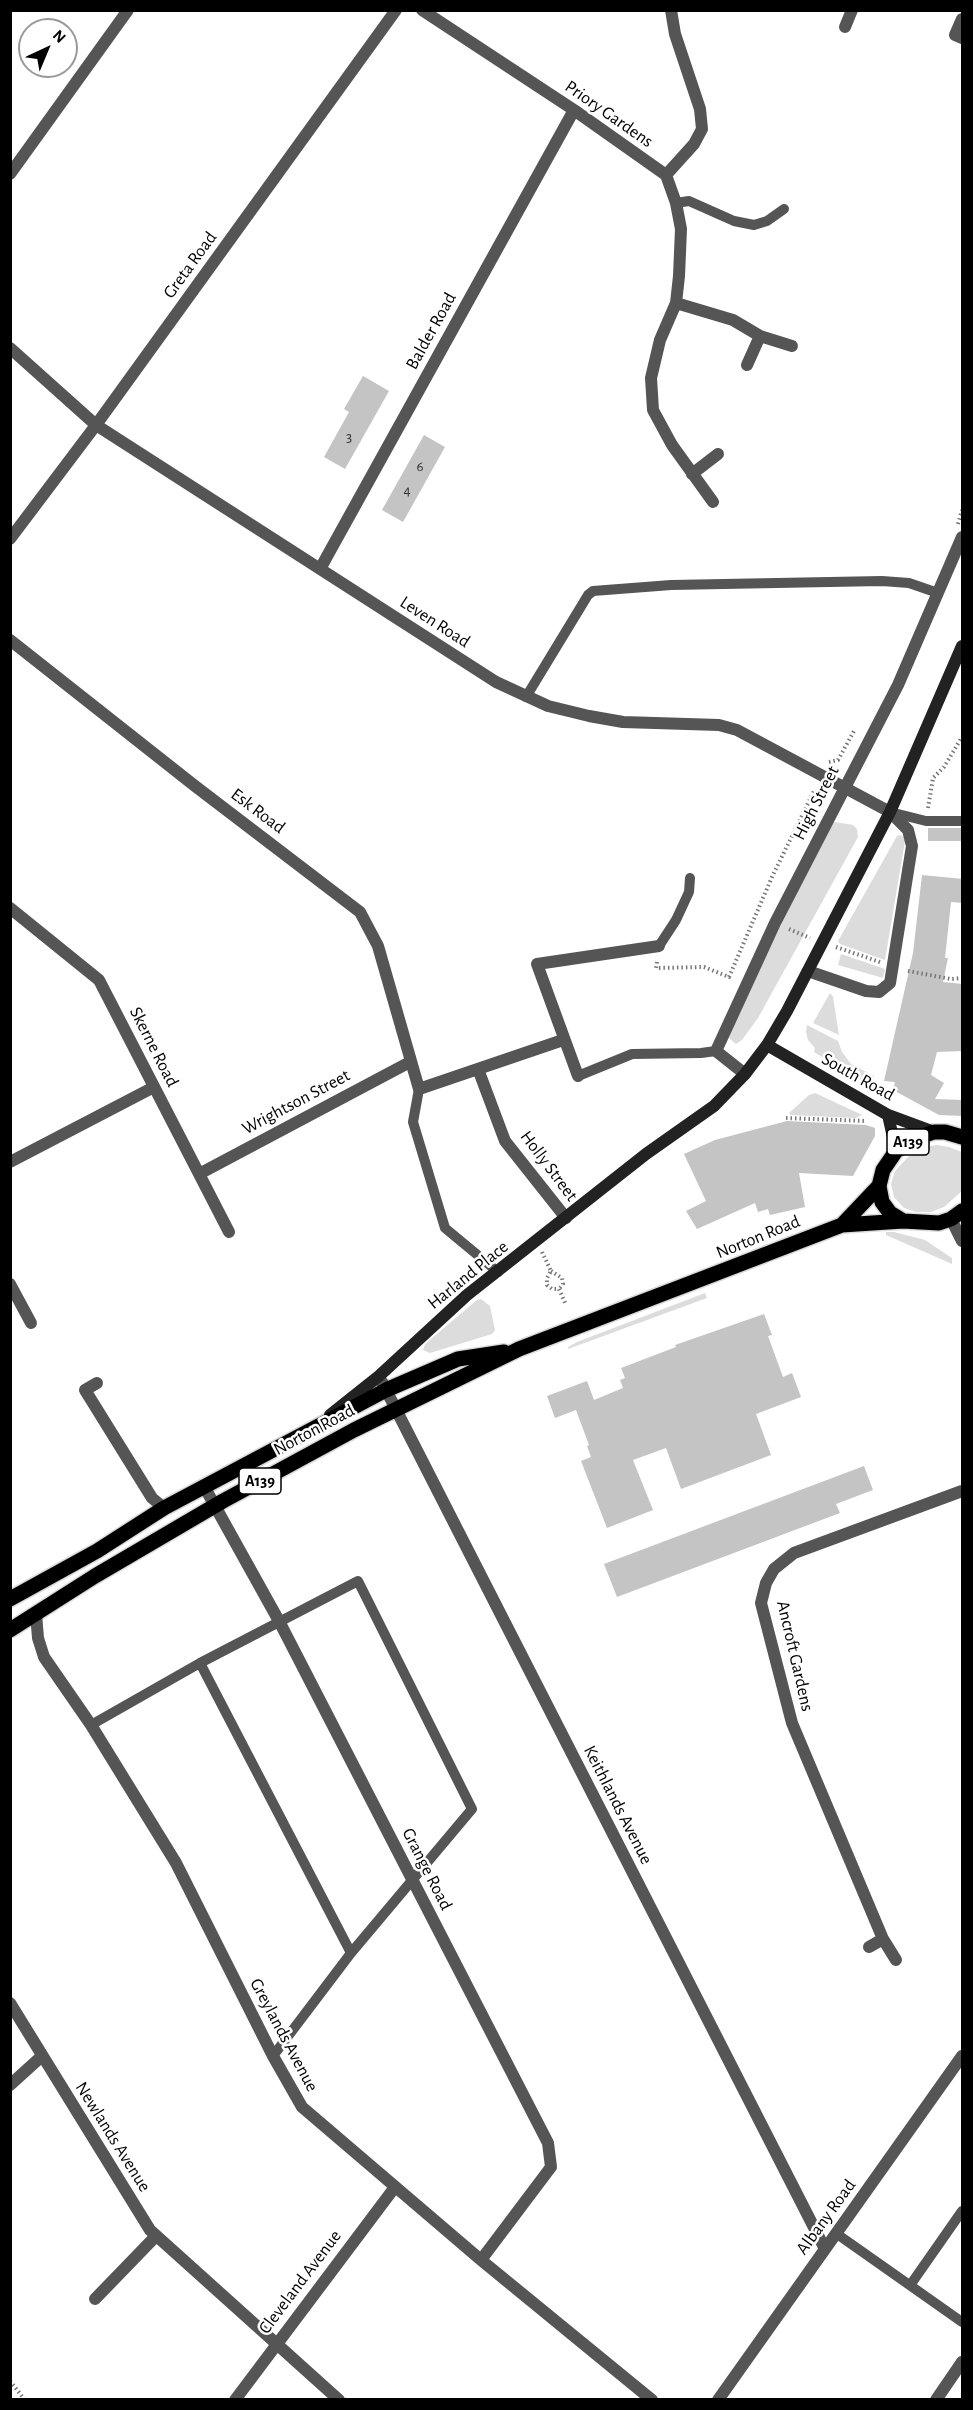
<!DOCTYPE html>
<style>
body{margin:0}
#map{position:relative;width:973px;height:2410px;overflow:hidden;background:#fff;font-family:"Alegreya Sans",sans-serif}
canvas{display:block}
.frame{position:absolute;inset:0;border:12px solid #000;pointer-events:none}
.north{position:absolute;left:18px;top:18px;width:60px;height:60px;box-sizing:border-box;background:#fff;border:2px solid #999;border-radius:50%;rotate:44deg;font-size:16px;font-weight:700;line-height:24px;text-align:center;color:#000}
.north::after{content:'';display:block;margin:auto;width:21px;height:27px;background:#000;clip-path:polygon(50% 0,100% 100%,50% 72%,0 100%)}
</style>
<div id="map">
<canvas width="973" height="2410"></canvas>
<div class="frame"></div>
<div class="north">N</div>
</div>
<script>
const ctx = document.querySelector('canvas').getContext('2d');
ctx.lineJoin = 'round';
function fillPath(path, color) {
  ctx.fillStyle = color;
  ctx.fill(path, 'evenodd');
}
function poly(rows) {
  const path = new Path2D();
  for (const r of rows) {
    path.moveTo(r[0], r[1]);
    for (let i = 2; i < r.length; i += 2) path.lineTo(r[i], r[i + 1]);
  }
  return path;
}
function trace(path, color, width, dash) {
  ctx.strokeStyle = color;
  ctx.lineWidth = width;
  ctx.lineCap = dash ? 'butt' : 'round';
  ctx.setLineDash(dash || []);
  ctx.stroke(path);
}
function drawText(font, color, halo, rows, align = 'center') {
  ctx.font = font + ' "Alegreya Sans",sans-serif';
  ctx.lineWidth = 5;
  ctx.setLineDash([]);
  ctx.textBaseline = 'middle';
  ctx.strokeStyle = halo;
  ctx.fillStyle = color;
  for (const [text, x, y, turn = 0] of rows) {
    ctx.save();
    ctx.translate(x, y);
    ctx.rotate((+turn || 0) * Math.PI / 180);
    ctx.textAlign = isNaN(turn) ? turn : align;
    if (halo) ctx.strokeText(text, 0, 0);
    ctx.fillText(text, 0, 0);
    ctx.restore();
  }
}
const green = poly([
 [835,822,853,825,857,829,858,837,758,1018,742,1040,736,1044,729,1038,733,1025,830,823],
 [900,835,905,838,905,841,885,960,840,944,838,941,897,836],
 [841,954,885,969,883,978,838,965],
 [830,993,833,997,839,1035,813,1023],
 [807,1025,838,1041,842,1052,851,1064,874,1076,871,1087,814,1052,815,1048,808,1040,806,1032],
 [815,1093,858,1113,862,1115,856,1118,791,1115,789,1113,809,1095],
 [937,1145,949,1147,962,1152,962,1191,944,1207,931,1212,916,1212,904,1208,894,1197,891,1184,895,1171,908,1157,924,1147],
 [886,1232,894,1232,925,1240,952,1258,952,1264,886,1235],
 [705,1293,707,1298,568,1349,568,1347,577,1342],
 [481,1299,490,1306,495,1330,492,1334,430,1353,423,1350,425,1344,477,1300]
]);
const building = poly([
 [363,376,389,391,345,469,324,457,349,412,344,409],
 [424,435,445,447,403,522,382,510],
 [928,828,963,828,963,841,928,841],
 [922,875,963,879,963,903,951,902,945,958,948,958,943,982,963,984,963,1051,937,1052,931,1075,944,1083,935,1099,963,1100,963,1116,939,1115,893,1090,895,1082,884,1081,913,953],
 [787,1121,866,1125,875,1128,875,1136,853,1176,799,1173,805,1207,770,1215,768,1209,758,1212,755,1203,697,1229,686,1211,706,1201,684,1154,715,1140],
 [764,1314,772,1335,768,1336,783,1377,792,1373,801,1397,756,1414,771,1455,681,1489,666,1448,633,1460,653,1510,607,1528,581,1461,591,1457,587,1446,589,1445,576,1410,555,1418,547,1396,587,1381,594,1400,623,1388,620,1380,625,1378,621,1368,676,1347,675,1345],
 [864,1466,873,1490,836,1504,840,1513,617,1597,604,1564]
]);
const path = poly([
 [958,524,962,510],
 [829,762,838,760,854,731],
 [928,808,933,778,944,767,962,737],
 [789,929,810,938],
 [836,947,880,962],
 [657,962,656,968,704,967,729,977,772,877,814,791],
 [908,971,951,979,962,978],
 [786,1118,866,1121],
 [542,1252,551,1271,547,1278,547,1285,552,1289,559,1289,566,1305],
 [551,1271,562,1278,563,1284,559,1289],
 [10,2381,25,2400]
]);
const service = poly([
 [676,203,689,201,734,221,754,225,767,221,784,209],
 [526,697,588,595,593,591,671,585,882,581,909,583,938,593],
 [890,812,926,821,962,821],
 [659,946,676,920,689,892,690,878],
 [578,1076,632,1054,701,1053,716,1051],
 [419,1089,413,1122,445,1228,498,1272],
 [200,1663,351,1953],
 [91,1725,200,1663,358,1581,472,1809,351,1953,273,2056],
 [837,2234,962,2322],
 [911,2284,962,2211]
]);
const minor = poly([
 [422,10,574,110,666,175,676,203,681,229,679,276,676,303,660,340,651,378,653,410,672,445,713,502],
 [962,19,955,35,962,38],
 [845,27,852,10],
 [10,174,128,10],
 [666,175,694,144,702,129,700,109,675,34,671,10],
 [676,303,733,320,760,336,792,346],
 [10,348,96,425,496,682,548,706,589,716,623,722,719,725,737,730,890,812,908,830,912,846,890,983,879,992,866,991,808,971],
 [747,365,760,336],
 [692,474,718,454],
 [10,539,96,425,396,10],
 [320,569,574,110],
 [10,640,195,786,360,912,378,946,419,1089,563,1040],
 [10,908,99,980,229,1232],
 [478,1069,505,1141,566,1218],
 [745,1074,716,1051,775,923,898,685,962,537],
 [578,1076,537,964,659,946],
 [10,1162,154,1087],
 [199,1174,410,1062],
 [951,1219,962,1241],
 [10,1284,31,1323],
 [382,1382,825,2249],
 [97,1383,85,1390,152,1498,164,1508],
 [205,1488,279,1621,548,2143,551,2167,481,2260],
 [36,1614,38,1638,44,1657,91,1725,176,1863,273,2056,302,2107,481,2260,652,2400],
 [883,1939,792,1723,761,1603,766,1583,774,1569,794,1553,962,1491],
 [869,1947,883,1939,896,1960],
 [10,2003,150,2230,339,2400],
 [10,2085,42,2056],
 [95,2299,156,2236],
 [235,2400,395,2187],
 [718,2400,962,2056],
 [936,2400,962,2362]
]);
const secondary = poly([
 [767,1045,888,1115,934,1132],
 [888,1115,896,1151],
 [330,1415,379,1376,467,1295,646,1154,714,1106,745,1074,767,1045,787,1011,890,812,962,646]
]);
const primary = poly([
 [962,1137,945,1132,934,1132,914,1139,896,1151,883,1170,879,1186,882,1202,890,1213,903,1221,939,1223,951,1219,962,1211],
 [842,1225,879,1186],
 [10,1599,97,1551,164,1508,386,1390,458,1359,504,1352],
 [10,1630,95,1576,223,1501,354,1430,519,1349,842,1225,903,1221]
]);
const numberNames = [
 ["3",349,437],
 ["6",420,466],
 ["4",407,490]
];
const shields = [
 [908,1142,42],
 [260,1481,42]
];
const shieldNames = [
 ["A139",908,1142],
 ["A139",260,1481]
];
const streetNames = [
 ["Priory Gardens",609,114,35],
 ["Greta Road",190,265,-54],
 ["Balder Road",431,331,-61],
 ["Leven Road",435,622,33],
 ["High Street",816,803,-63],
 ["Esk Road",258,811,37],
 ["Skerne Road",154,1047,63],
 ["South Road",858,1077,29],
 ["Wrightson Street",296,1102,-28],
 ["Holly Street",549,1166,53],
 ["Norton Road",758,1237,-22],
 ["Harland Place",468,1275,-39],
 ["Norton Road",314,1430,-28],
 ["Ancroft Gardens",795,1656,77],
 ["Keithlands Avenue",618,1805,63],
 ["Grange Road",427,1869,63],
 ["Greylands Avenue",284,2035,62],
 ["Newlands Avenue",113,2137,58],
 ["Albany Road",826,2217,-54],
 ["Cleveland Avenue",300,2282,-53]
];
fillPath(green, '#dcdcdc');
fillPath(building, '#c4c4c4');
trace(primary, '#dbdbdb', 18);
trace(path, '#777', 4, [1.5, 3]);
trace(service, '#555', 10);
trace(minor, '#555', 12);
trace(secondary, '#222', 12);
trace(primary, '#000', 15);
drawText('15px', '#313131', null, numberNames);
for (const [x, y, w] of shields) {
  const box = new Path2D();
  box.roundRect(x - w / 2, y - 13, w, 26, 4.5);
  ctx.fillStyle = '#fff';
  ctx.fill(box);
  trace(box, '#000', 1.5);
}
drawText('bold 16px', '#000', null, shieldNames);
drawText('18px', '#000', '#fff', streetNames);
</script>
